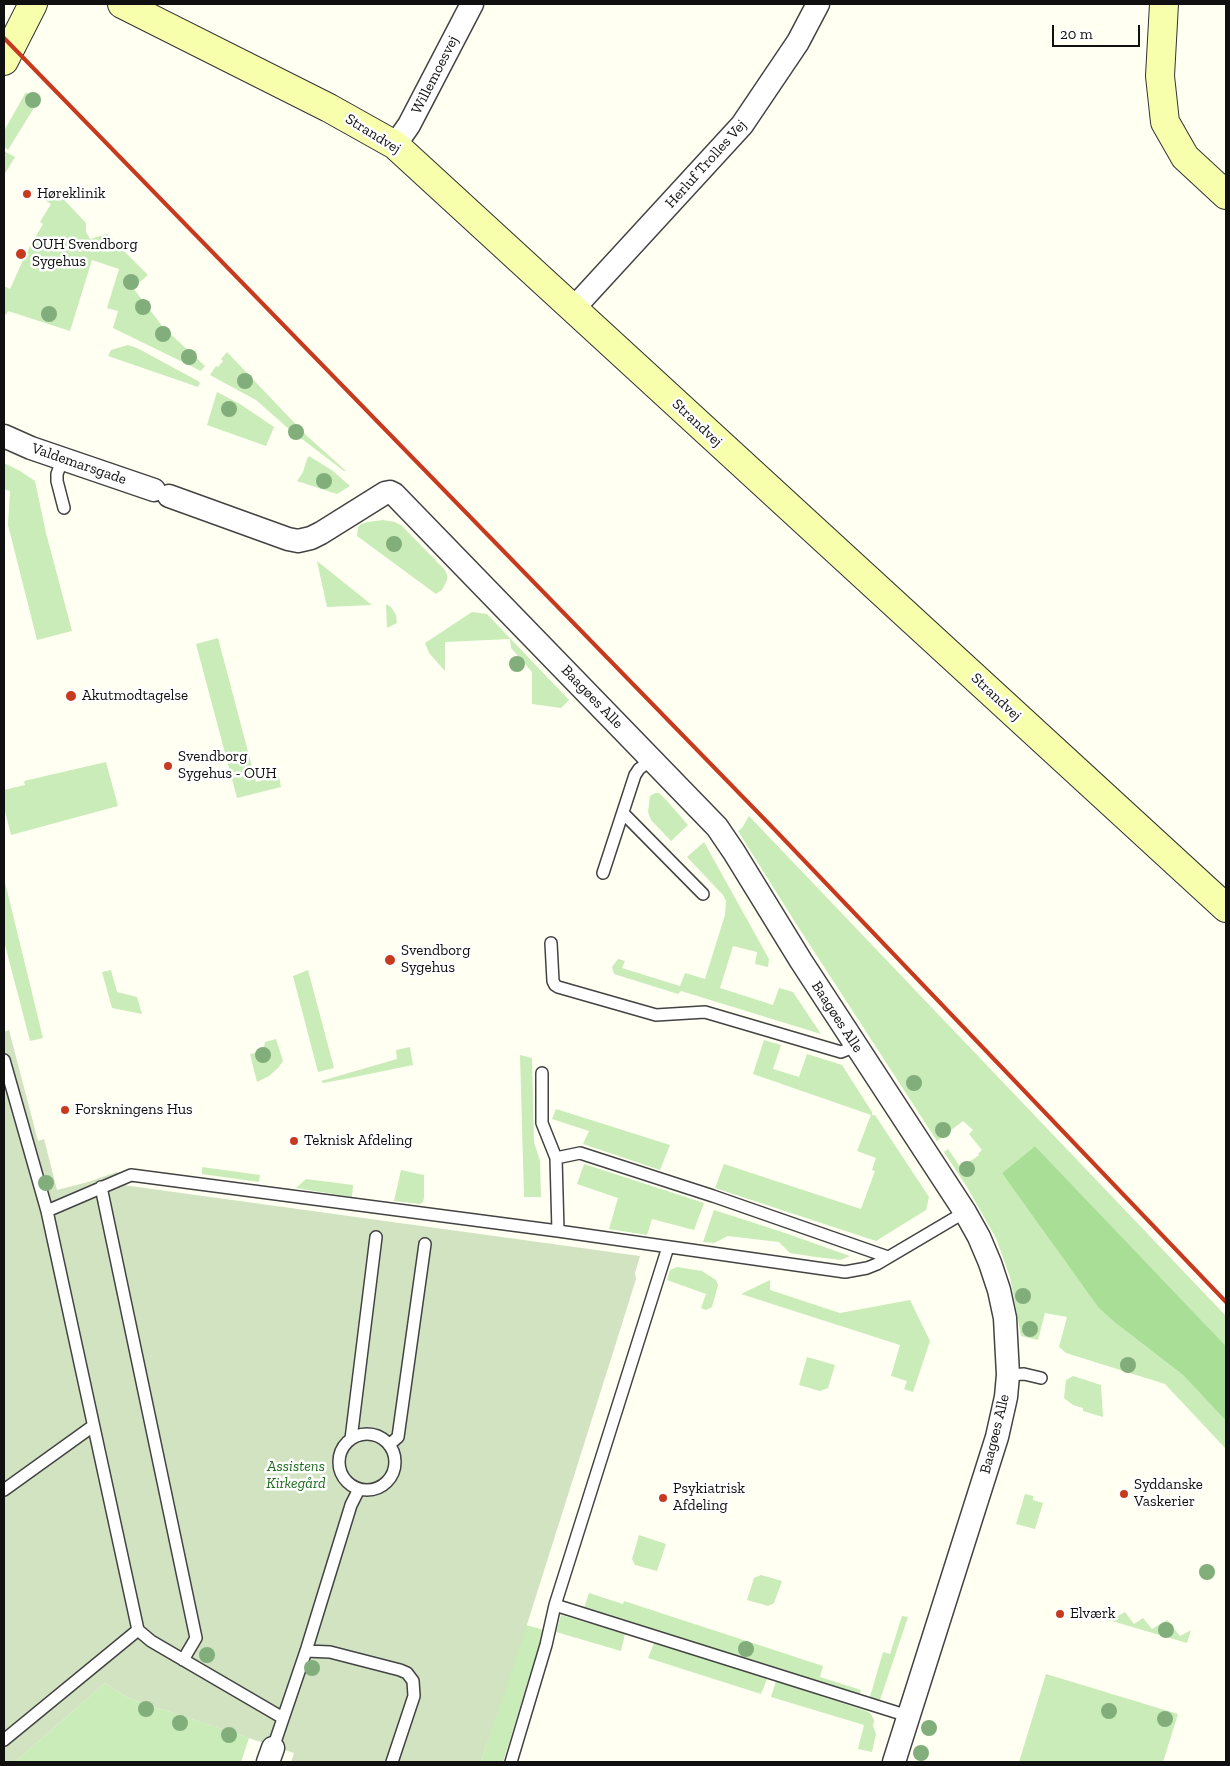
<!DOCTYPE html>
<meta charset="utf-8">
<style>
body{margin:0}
#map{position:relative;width:1230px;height:1766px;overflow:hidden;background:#fffff2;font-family:"Zilla Slab",serif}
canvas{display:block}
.frame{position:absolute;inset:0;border:5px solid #101010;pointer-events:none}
.scale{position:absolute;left:1052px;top:25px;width:88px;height:22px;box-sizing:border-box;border:2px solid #101010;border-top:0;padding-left:6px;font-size:15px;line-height:18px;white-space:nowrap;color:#101010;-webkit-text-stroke:4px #fff;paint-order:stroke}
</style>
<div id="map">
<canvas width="1230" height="1766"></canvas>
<div class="frame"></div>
<div class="scale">20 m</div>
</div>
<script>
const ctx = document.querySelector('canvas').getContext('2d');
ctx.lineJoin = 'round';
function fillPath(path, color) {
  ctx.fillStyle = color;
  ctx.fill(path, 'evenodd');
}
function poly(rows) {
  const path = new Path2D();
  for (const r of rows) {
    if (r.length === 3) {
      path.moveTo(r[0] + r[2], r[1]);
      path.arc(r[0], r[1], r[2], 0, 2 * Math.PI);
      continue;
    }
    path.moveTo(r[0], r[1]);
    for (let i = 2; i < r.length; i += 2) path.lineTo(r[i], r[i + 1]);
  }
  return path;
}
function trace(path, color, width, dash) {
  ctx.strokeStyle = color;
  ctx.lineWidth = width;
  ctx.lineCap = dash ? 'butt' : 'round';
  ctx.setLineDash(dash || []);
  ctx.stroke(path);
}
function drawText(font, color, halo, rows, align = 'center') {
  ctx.font = font + ' "Zilla Slab",serif';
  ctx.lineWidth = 5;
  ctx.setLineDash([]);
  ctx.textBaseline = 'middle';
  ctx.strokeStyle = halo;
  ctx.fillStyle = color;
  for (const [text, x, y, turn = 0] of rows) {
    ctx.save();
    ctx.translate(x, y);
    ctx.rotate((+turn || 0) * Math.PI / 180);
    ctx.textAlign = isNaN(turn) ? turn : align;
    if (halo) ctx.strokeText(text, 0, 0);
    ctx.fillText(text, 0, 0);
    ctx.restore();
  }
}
const green = poly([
 [26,92,29,96,35,94,40,98,8,150,4,146,4,131],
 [4,151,15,157,4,175],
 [53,188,86,223,86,232,90,239,107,234,148,275,133,288,163,327,205,366,201,371,113,328,118,311,107,308,119,269,92,260,70,331,8,311,6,315,4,314,4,286,10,289,24,258,24,251,27,252,43,224,40,222,51,204,46,201],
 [128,345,137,348,198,381,200,383,198,387,108,356,111,350],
 [227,352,306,435,346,471,344,471,302,439,298,437,256,400,210,375,216,366,218,367,223,361,221,359],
 [217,392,240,404,274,427,266,446,207,425],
 [309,456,333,471,350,486,337,494,297,481,303,472,307,459],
 [4,463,20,471,35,481,46,533,72,631,37,640,8,525,10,491,4,489],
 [383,520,395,522,402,526,445,570,447,575,447,580,442,590,436,594,357,536,358,527,361,524,368,522],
 [317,561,372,605,327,607],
 [386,604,391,607,396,615,397,623,387,628],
 [472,612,487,614,569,700,561,708,532,704,532,672,511,648,510,639,445,642,445,671,429,653,425,643],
 [218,638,256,782,279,776,281,787,237,798,196,644],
 [106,762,118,806,11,835,4,807,4,790,25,785,24,781],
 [655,793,659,793,667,801,688,825,671,841,651,820,648,812,650,796],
 [749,816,1226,1316,1226,1346,1035,1146,1002,1173,1118,1325,1183,1375,1226,1421,1226,1449,1165,1384,1066,1353,1059,1347,1067,1317,1045,1313,1038,1340,1021,1336,1010,1277,996,1238,967,1187,944,1152,948,1149,961,1168,979,1155,978,1154,982,1150,969,1134,973,1130,963,1121,937,1141,795,922,738,831,742,828],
 [704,842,769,959,768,967,755,964,757,952,733,946,720,988,773,1005,779,988,793,992,821,1034,681,991,678,994,614,974,612,967,618,959,625,961,622,968,680,986,685,973,705,979,725,915,726,901,723,895,687,857],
 [4,878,43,1038,30,1041,4,941],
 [111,970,117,992,137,997,142,1014,112,1008,102,972],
 [308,970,334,1068,318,1072,293,976],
 [276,1039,283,1061,278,1068,269,1076,257,1082,250,1054,263,1051,265,1042],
 [764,1040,781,1045,773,1069,799,1077,807,1054,842,1065,872,1112,872,1115,875,1115,929,1197,926,1210,876,1241,715,1188,724,1164,861,1209,875,1171,872,1170,876,1158,857,1151,871,1115,753,1074],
 [410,1047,413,1065,345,1079,323,1083,321,1081,397,1059,396,1050],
 [520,1055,532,1058,534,1142,540,1161,541,1197,524,1197],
 [556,1109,670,1145,660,1170,583,1144,589,1131,552,1119],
 [584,1164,704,1203,694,1230,652,1219,647,1235,609,1229,618,1198,577,1184],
 [202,1167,260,1175,259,1182,202,1174],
 [401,1170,424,1175,424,1198,423,1202,420,1204,394,1201],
 [306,1179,353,1185,352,1197,296,1188],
 [714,1210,782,1232,850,1256,841,1260,816,1257,790,1253,779,1242,728,1236,714,1243,703,1242],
 [677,1267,702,1271,716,1280,718,1285,712,1307,706,1310,701,1308,706,1294,667,1280,670,1270],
 [770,1280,770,1290,840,1313,910,1300,930,1341,913,1392,904,1389,907,1381,891,1376,900,1345,741,1294],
 [807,1357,835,1365,828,1388,820,1391,799,1385],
 [1073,1376,1101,1385,1103,1417,1083,1411,1083,1408,1073,1405,1064,1398,1066,1380],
 [1025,1494,1033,1496,1033,1500,1043,1503,1035,1529,1016,1524],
 [639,1535,666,1544,657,1571,635,1565,632,1559],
 [761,1575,782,1581,774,1603,768,1606,747,1600,754,1578],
 [589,1593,623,1604,624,1601,823,1666,820,1677,861,1690,860,1694,584,1608],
 [1107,1606,1116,1617,1125,1612,1134,1624,1143,1618,1152,1629,1167,1620,1180,1636,1191,1630,1187,1643,1098,1617,1100,1611],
 [561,1615,625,1634,621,1651,556,1632],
 [902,1616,908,1617,880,1700,870,1697,883,1652,890,1654],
 [526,1625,544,1630,503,1762,481,1762],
 [654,1643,767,1679,761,1694,648,1658],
 [1046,1674,1178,1714,1163,1762,1019,1762],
 [776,1681,866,1711,871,1714,874,1720,873,1726,876,1734,872,1752,858,1749,864,1725,771,1697],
 [105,1683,128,1698,249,1738,241,1762,15,1762]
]);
const forest = poly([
 [1035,1146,1226,1346,1226,1421,1183,1375,1118,1325,1099,1308,1002,1173]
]);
const cemetery = poly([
 [9,1030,38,1141,44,1139,57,1190,88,1182,117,1172,123,1185,640,1256,635,1273,636,1279,616,1343,524,1634,481,1762,291,1762,294,1753,128,1698,105,1683,15,1762,4,1762,4,1032]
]);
const lane = poly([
 [63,458,57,474,57,481,64,508],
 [624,814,703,894],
 [603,873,635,775,639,769,652,759],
 [551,943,553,981,555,985,558,987,656,1015,705,1012,841,1052,856,1046],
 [4,1060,47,1211,138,1630,151,1641,283,1718],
 [542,1073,542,1123,556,1158,558,1231],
 [556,1158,580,1153,713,1196,888,1257],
 [101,1187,196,1638,183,1660],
 [47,1211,131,1175,558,1231,845,1272,867,1268,877,1264,965,1212],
 [1008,1375,1024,1374,1041,1378],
 [367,1462,28],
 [351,1439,376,1237],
 [389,1445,398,1437,425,1244],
 [4,1490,93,1426],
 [555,1605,908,1716],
 [306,1651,330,1652,400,1670,407,1673,413,1681,414,1696,392,1762],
 [4,1740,138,1630],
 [273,1748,306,1651,351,1505,359,1489],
 [511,1762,546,1645,555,1605,668,1247]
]);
const street = poly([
 [395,145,409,125,472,4],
 [573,309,742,125,798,42,818,4],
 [4,436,31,448,154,490],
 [169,496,288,539,298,541,311,538,321,533,385,493,390,492,394,494,717,827,734,852,801,961,965,1212,979,1237,990,1263,999,1290,1005,1318,1008,1375,1006,1397,997,1437,894,1762],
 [268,1762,273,1748]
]);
const secondary = poly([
 [122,4,329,108,395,145,1226,908],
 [1164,4,1160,76,1165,122,1185,157,1226,195],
 [4,61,33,4]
]);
const rail = poly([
 [4,38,775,830,1226,1302]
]);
const trees = [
 [33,100],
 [131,282],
 [143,307],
 [49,314],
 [163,334],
 [189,357],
 [245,381],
 [229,409],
 [296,432],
 [324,481],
 [394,544],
 [517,664],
 [263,1055],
 [914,1083],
 [943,1130],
 [967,1169],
 [46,1183],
 [1023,1296],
 [1030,1329],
 [1128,1365],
 [1207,1572],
 [1166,1630],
 [746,1649],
 [207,1655],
 [312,1668],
 [146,1709],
 [1109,1711],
 [1165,1719],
 [180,1723],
 [929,1728],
 [229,1735],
 [921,1753]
];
const markers = [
 [27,194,5,"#c83a1f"],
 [21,254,6,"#c83a1f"],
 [71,696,6,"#c83a1f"],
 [168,766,5,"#c83a1f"],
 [390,960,6,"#c83a1f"],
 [65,1110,5,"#c83a1f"],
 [294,1141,5,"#c83a1f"],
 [1124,1494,5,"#c83a1f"],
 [663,1498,5,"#c83a1f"],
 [1060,1614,5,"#c83a1f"]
];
const streetNames = [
 ["Willemoesvej",435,75,-63],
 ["Strandvej",373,134,32],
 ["Herluf Trolles Vej",706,164,-48],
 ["Strandvej",697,423,43],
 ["Valdemarsgade",79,464,19],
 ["Baagøes Alle",592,697,46],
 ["Strandvej",996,697,43],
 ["Baagøes Alle",837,1017,57],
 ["Baagøes Alle",995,1434,-76]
];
const poiNames = [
 ["Høreklinik",37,194],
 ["OUH Svendborg",32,245],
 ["Sygehus",32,262],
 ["Akutmodtagelse",82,696],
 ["Svendborg",178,757],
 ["Sygehus - OUH",178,774],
 ["Svendborg",401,951],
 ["Sygehus",401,968],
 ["Forskningens Hus",75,1110],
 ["Teknisk Afdeling",304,1141],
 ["Syddanske",1134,1485],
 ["Vaskerier",1134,1502],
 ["Psykiatrisk",673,1489],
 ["Afdeling",673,1506],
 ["Elværk",1070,1614]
];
const parkNames = [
 ["Assistens",296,1467],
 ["Kirkegård",296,1484]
];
fillPath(green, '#c9ecb9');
fillPath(forest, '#a9de97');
fillPath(cemetery, '#d1e3c1');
trace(lane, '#434343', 14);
trace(street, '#434343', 25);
trace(secondary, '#323232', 30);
trace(lane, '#fff', 11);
trace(street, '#fff', 22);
trace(secondary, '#f7ffad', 28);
trace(rail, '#c83a1f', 4);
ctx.fillStyle = '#82ae7c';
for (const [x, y] of trees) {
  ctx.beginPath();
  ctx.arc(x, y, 8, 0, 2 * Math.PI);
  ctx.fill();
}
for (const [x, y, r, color] of markers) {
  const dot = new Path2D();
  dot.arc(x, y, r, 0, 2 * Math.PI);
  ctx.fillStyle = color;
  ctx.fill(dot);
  trace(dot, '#fff', 2);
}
drawText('15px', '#101010', '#fff', streetNames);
drawText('15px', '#101010', '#fff', poiNames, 'left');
drawText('italic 15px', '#1c6c1b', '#fff', parkNames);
</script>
